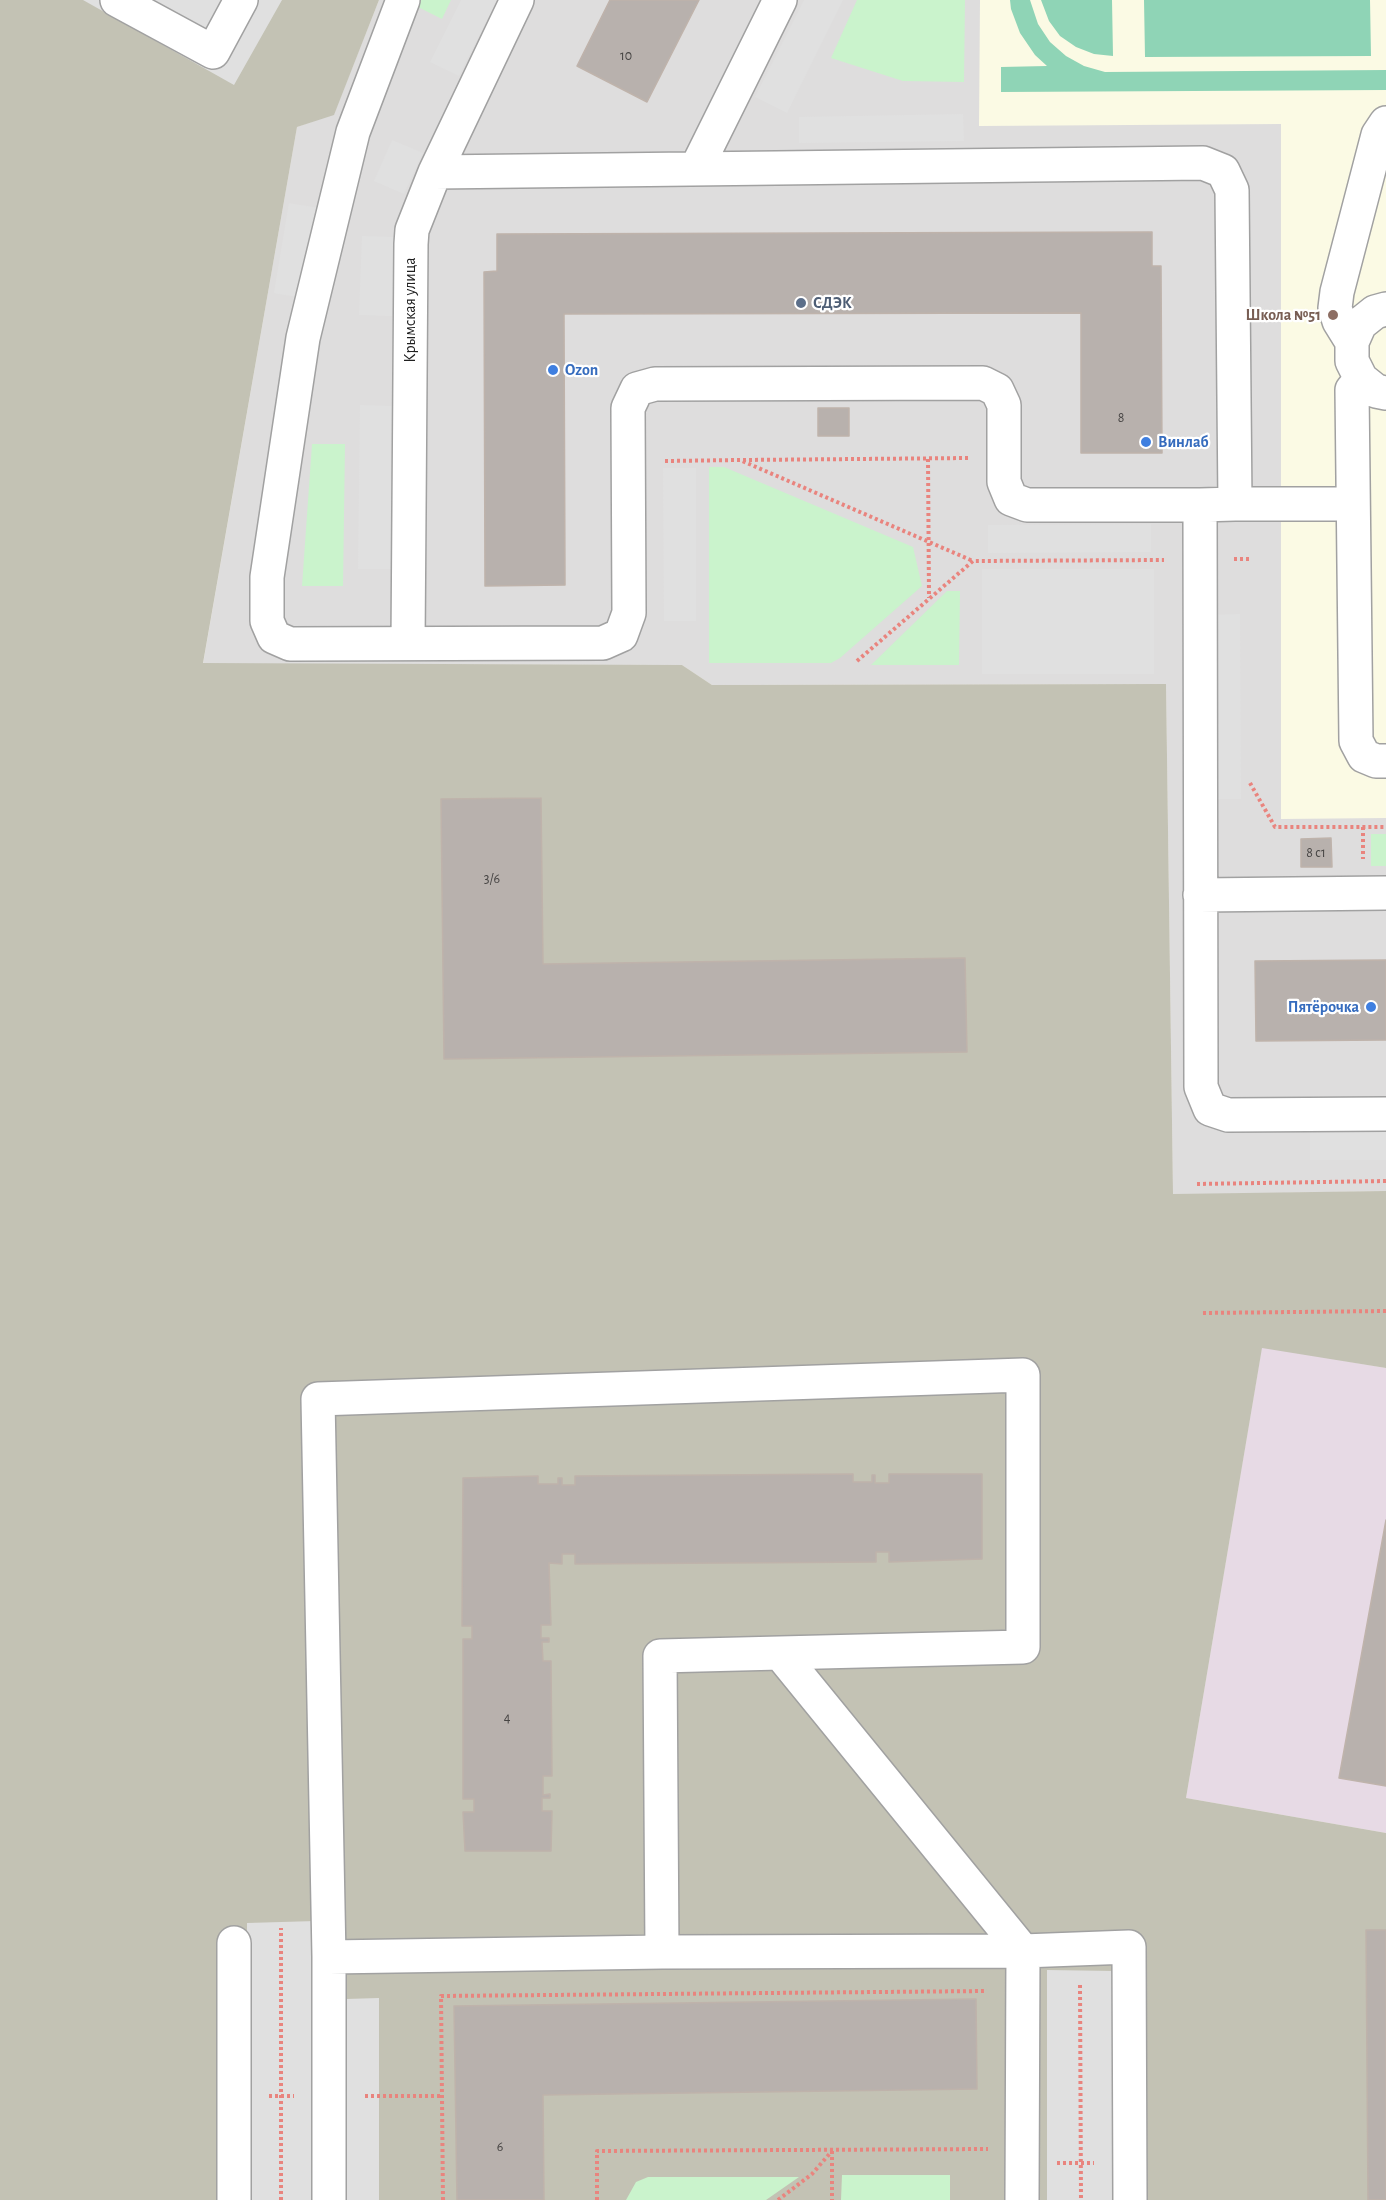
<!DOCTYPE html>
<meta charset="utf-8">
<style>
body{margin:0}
canvas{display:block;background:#efece7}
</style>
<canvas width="1386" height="2200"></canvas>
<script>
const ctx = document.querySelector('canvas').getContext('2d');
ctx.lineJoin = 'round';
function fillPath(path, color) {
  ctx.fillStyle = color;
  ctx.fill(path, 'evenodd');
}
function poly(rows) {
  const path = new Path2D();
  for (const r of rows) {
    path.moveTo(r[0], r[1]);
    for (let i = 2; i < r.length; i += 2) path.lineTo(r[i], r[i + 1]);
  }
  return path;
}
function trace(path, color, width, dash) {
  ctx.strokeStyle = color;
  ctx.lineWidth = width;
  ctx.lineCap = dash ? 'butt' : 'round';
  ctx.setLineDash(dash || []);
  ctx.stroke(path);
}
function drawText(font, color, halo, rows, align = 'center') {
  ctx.font = font + ' "Alegreya Sans",sans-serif';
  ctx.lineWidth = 4.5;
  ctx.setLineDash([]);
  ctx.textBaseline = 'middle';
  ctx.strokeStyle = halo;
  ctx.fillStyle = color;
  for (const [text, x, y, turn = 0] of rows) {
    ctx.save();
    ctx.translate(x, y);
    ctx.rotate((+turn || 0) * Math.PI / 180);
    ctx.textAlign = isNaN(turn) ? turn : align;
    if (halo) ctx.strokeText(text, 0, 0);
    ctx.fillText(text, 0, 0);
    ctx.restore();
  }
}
const residential = poly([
 [379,0,1386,0,1386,1191,1173,1195,1166,684,712,685,682,665,203,664,297,127,334,114]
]);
const industrial = poly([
 [1262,1347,1386,1368,1386,1833,1186,1798]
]);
const education = poly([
 [980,0,1386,0,1386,818,1281,819,1281,124,979,126]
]);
const construction = poly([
 [0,0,379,0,334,115,297,127,203,663,682,665,712,685,1166,684,1173,1194,1386,1191,1386,1368,1262,1348,1186,1798,1386,1833,1386,2200,0,2200]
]);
const park = poly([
 [421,0,451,0,442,19,418,7],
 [857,0,965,0,964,82,903,81,831,58],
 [312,444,345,444,343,586,302,586],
 [709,467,724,467,913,547,922,586,840,658,831,663,709,663],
 [947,591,960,591,959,665,871,665],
 [1371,834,1386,834,1386,866,1371,866],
 [842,2175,950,2175,950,2200,841,2200],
 [648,2177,799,2177,766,2200,626,2200,636,2182]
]);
const pitch = poly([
 [1010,0,1030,0,1038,24,1050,42,1066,56,1084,66,1105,72,1386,70,1386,90,1001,92,1001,67,1047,66,1035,55,1020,33,1011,9],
 [1041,0,1112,0,1113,56,1094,54,1076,47,1060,36,1049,21],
 [1144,0,1370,0,1371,56,1145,57]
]);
const parking = poly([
 [83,0,282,0,234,85],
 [461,0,497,0,459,76,430,62],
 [804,0,843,0,787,113,755,97],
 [963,114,964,141,799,143,799,117],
 [392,140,423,153,404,194,374,181],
 [289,203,318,208,303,298,274,293],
 [362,236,394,237,392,316,359,315],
 [360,405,392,406,391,569,358,569],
 [663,468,696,468,696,621,664,621],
 [1151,524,1151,552,988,553,988,525],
 [982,569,1154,569,1154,674,982,674],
 [1240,614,1241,799,1208,799,1208,615],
 [1310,1129,1386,1129,1386,1160,1310,1160],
 [316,1921,314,2000,379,1998,379,2200,246,2200,247,1923],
 [1047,1970,1115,1971,1116,2200,1047,2200]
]);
const building = poly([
 [610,0,699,0,647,102,577,66,610,0],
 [1152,232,1152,266,1161,266,1162,453,1081,453,1081,313,564,314,565,585,485,586,484,272,497,271,497,234,1152,232],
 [818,408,849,408,849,436,818,436,818,408],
 [541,798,543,964,965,958,967,1052,444,1059,441,799,541,798],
 [1331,838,1332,867,1301,867,1301,839,1331,838],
 [1386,960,1386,1040,1256,1041,1255,961,1386,960],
 [853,1474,853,1482,872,1482,872,1475,875,1475,875,1483,889,1483,889,1474,982,1474,982,1559,889,1562,889,1552,876,1552,876,1562,575,1564,575,1554,562,1554,562,1564,549,1563,551,1625,541,1625,541,1638,549,1638,549,1642,542,1642,543,1661,551,1661,552,1776,543,1776,543,1795,550,1794,550,1798,542,1798,542,1811,552,1811,551,1851,465,1851,463,1812,474,1812,474,1799,463,1799,463,1639,472,1639,472,1626,462,1626,463,1478,538,1476,538,1484,558,1484,558,1478,562,1478,562,1485,575,1485,575,1476,853,1474],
 [1386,1520,1386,1786,1339,1778,1386,1520],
 [1366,1930,1386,1930,1386,2200,1368,2200,1366,1930],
 [976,1999,977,2089,543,2095,544,2200,457,2200,454,2006,976,1999]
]);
const path = poly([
 [928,459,929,598],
 [743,460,970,458],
 [665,461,740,460,973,561],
 [1234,559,1249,559],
 [857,661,973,561,1164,560],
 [1250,783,1275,827,1386,827],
 [1363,827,1363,859],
 [1197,1184,1386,1181],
 [1203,1313,1386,1311],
 [1080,1985,1081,2200],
 [269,2096,294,2096],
 [365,2096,442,2096],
 [832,2151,832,2200],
 [1057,2163,1094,2163],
 [281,2200,281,1928],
 [443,2200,441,1996,987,1991],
 [597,2200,597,2151,988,2149],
 [778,2200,812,2174,832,2151]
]);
const minor = poly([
 [117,0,213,52,241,0],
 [403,0,353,132,303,338,267,577,267,621,274,637,290,644,603,643,621,635,629,613,628,408,637,389,655,384,983,383,997,390,1004,405,1004,482,1011,499,1027,505,1200,505,1201,1087,1210,1109,1228,1115,1386,1114],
 [696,169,780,0],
 [435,172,1203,163,1223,171,1232,190,1235,504,1200,505],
 [1386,309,1375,312,1360,324,1352,342,1352,361,1361,379,1376,391,1386,393],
 [1352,342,1339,321,1335,308,1337,292,1378,135,1386,123],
 [1361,379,1352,390,1356,741,1364,756,1376,761,1386,761],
 [1235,504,1353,504],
 [408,643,411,244,412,230,435,172,517,0],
 [1200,895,1386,893],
 [234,1943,234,2200],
 [329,1957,662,1952],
 [329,2200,329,1957,318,1399,1023,1375,1023,1647,780,1653,660,1656,662,1952,1023,1951,780,1653],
 [1022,2200,1023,1951,1129,1947,1130,2200]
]);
const markers = [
 [801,303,6,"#5c6f8a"],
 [1333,315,6,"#8d6e63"],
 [553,370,6,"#3f7fe0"],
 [1146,442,6,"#3f7fe0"],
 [1371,1007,6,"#3f7fe0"]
];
const numberNames = [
 ["10",626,56],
 ["8",1121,418],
 ["8 с1",1316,853],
 ["3/6",492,879],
 ["4",507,1718],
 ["6",500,2147]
];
const serviceNames = [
 ["СДЭК",813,303]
];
const streetNames = [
 ["Крымская улица",410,310,-90]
];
const educationNames = [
 ["Школа №51",1321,315]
];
const shopNames = [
 ["Ozon",565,370],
 ["Винлаб",1158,442],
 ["Пятёрочка",1359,1007,"right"]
];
fillPath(residential, '#dedddd');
fillPath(industrial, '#e7dae5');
fillPath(education, '#fbfae4');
fillPath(construction, '#c3c2b4');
fillPath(park, '#caf3cc');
fillPath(pitch, '#8fd4b6');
fillPath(parking, '#e0e0e0');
fillPath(building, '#b8b1ad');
trace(building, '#bfb3ab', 1.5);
trace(minor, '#a1a1a1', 36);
trace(path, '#e9847e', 4, [3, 3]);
trace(minor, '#fff', 33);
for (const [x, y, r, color] of markers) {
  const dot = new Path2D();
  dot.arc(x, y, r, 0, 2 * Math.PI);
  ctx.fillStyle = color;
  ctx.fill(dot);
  trace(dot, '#fff', 2);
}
drawText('14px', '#464443', null, numberNames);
drawText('bold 16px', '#4e5e75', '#fff', serviceNames, 'left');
drawText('16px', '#202020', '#fff', streetNames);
drawText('bold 16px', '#785e54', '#fff', educationNames, 'right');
drawText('bold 16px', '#366cbe', '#fff', shopNames, 'left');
</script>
